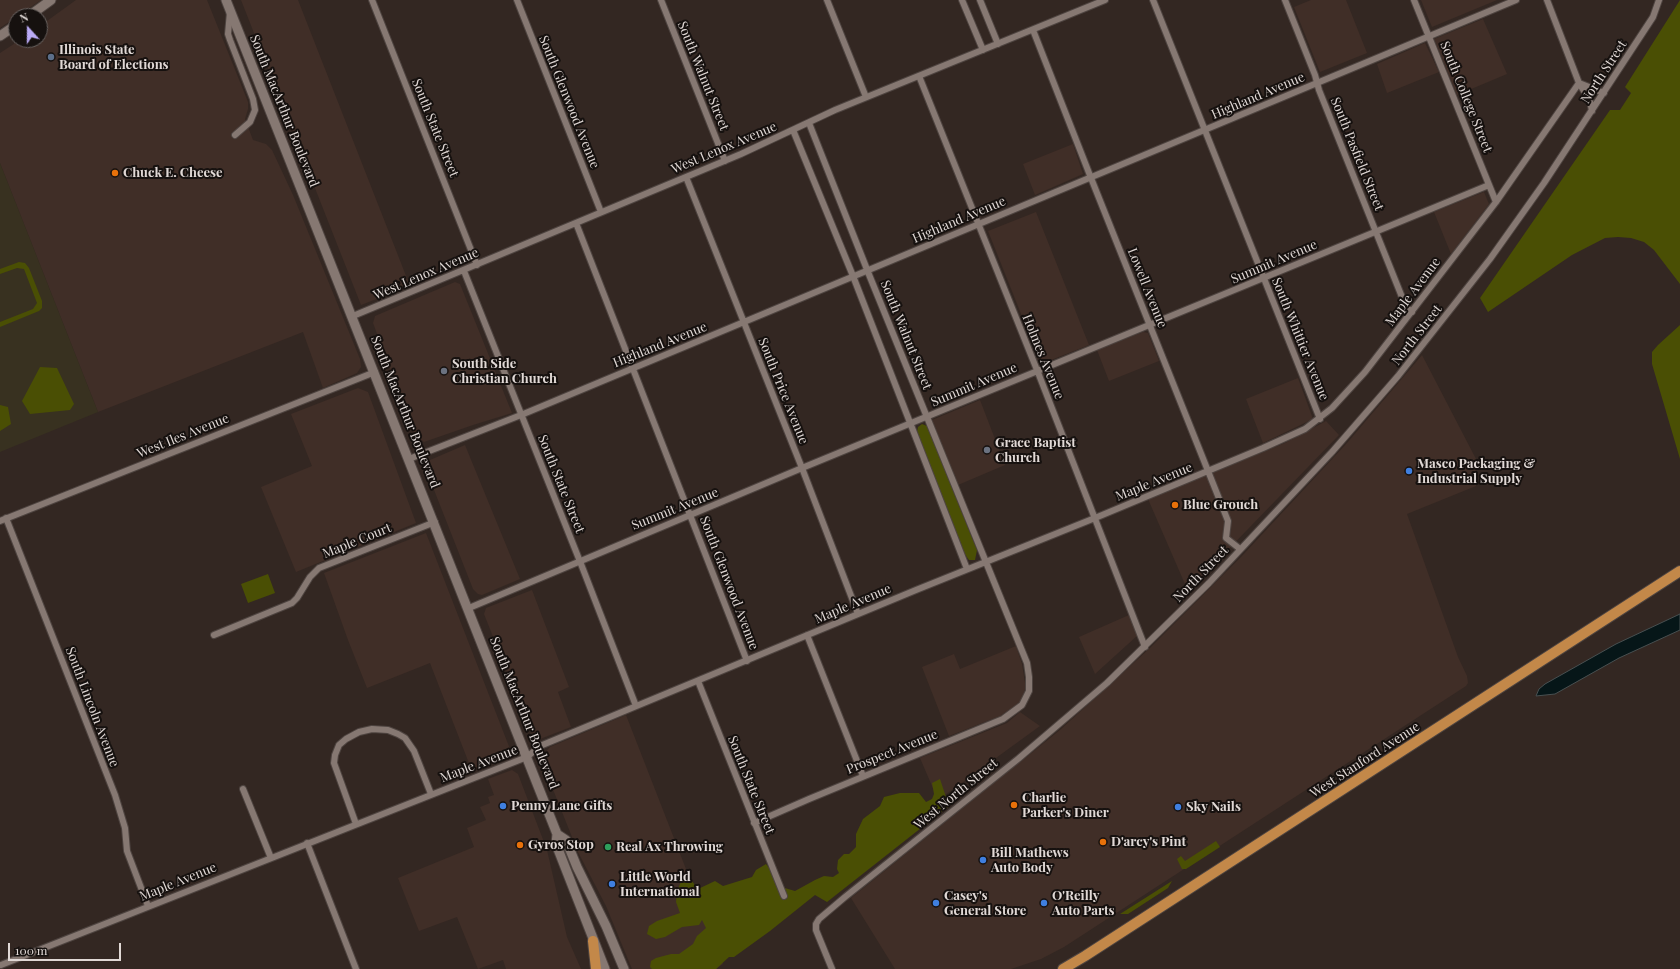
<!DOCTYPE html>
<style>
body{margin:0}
#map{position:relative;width:1680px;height:969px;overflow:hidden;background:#332722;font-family:"Playfair Display",serif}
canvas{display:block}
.north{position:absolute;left:8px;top:8px;width:40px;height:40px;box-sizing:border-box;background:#16110f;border:1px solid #67615f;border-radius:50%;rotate:339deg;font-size:11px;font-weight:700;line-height:16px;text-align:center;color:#e1d9d6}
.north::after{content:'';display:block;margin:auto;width:14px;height:18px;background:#baaaf6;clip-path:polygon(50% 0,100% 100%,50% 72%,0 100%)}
.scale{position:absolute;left:8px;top:943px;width:113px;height:18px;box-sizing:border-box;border:2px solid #e1d9d6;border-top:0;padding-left:5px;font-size:12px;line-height:14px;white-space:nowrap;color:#e1d9d6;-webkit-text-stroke:3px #16110f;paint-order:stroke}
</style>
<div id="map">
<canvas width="1680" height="969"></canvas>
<div class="north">N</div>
<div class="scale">100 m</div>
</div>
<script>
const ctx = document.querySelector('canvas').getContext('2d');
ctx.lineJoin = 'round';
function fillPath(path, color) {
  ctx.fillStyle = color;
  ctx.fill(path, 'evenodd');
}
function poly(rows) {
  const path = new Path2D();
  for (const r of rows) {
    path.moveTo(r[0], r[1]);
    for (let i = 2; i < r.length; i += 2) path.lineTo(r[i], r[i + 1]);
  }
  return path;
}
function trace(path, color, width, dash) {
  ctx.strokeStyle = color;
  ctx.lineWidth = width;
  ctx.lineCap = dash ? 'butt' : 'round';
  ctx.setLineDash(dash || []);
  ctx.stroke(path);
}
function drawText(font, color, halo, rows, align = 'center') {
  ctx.font = font + ' "Playfair Display",serif';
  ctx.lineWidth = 4;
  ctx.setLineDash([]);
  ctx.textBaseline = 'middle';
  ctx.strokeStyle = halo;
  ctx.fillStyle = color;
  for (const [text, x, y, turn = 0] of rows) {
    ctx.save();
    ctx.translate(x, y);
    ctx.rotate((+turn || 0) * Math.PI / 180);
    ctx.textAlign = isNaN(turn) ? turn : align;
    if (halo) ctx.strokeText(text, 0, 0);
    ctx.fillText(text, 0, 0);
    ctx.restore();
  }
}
const built = poly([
 [0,0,41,0,0,28],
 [76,0,207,0,248,102,248,109,245,119,253,140,266,144,272,150,293,195,360,359,361,367,357,373,323,388,303,332,98,412,0,163,0,53,20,40,40,40,40,26],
 [241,0,298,0,410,286,361,305],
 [1311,0,1346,0,1367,53,1320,72,1294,7],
 [1421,0,1497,0,1432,27],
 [1483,19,1507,74,1457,95,1434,39],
 [1425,43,1439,72,1387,93,1377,64],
 [1073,144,1083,174,1035,195,1023,164],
 [1484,192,1489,204,1451,254,1434,212],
 [1036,212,1089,345,1041,364,988,231],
 [455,282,460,284,512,413,473,425,424,442,414,434,373,323,375,316],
 [1143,332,1148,333,1159,361,1109,381,1097,350],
 [1422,355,1476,459,1476,486,1407,514,1458,657,1467,676,1468,683,1466,686,1064,947,1041,959,1011,969,895,969,851,898,1060,730,1150,648,1241,557,1347,443],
 [1298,378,1313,419,1263,443,1246,399],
 [358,388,368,392,416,523,296,572,261,487,312,466,291,414],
 [980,400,1005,465,958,485,932,420],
 [1326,421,1339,435,1188,591,1148,499,1285,443],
 [465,445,520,579,482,595,478,594,473,589,425,467,430,460],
 [426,533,510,749,507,757,472,771,430,663,367,688,348,640,324,573],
 [532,590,569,687,558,692,571,727,540,739,532,735,484,614,486,608],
 [1129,615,1138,635,1095,674,1079,637],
 [1016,646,1022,664,1025,683,1025,690,1021,701,1013,708,1000,716,949,736,922,667,954,654,960,669],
 [1020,712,1040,726,938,800,920,758,1007,723],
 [626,715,723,964,716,969,632,969,606,906,578,852,542,762,544,754,550,747],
 [512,770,518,774,547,850,567,937,581,969,506,969,503,960,478,969,457,917,419,931,398,878,474,847,467,828,486,820,480,807,490,803,488,797,494,795,488,779]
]);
const education = poly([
 [0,163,98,412,0,452]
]);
const green = poly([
 [1680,0,1680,284,1654,250,1644,242,1631,238,1618,237,1605,238,1572,255,1488,312,1480,298,1610,110,1620,110,1631,93,1625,87],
 [19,262,25,263,29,268,42,301,42,308,39,311,0,327,0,322,33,309,37,303,24,269,17,268,0,274,0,269],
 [1680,325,1680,459,1652,364,1652,352,1658,345],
 [40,367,57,368,74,404,70,410,30,414,22,401],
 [0,405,8,407,11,424,0,431],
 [922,424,927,426,977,550,975,560,969,560,964,553,917,432,918,427],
 [268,574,275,593,248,603,241,584],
 [940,779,949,806,827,902,815,895,770,931,734,957,729,957,716,969,652,969,650,967,651,961,656,958,671,954,679,954,693,944,697,936,706,928,702,920,699,925,682,927,665,937,656,939,647,934,649,926,657,921,680,913,676,902,677,891,683,877,688,876,698,889,715,881,723,886,752,877,756,870,766,864,772,871,778,886,795,891,815,880,824,876,833,877,839,873,837,869,838,860,844,854,849,854,856,847,856,834,863,819,880,806,884,797,900,793,919,793,926,802,932,799,934,794,932,783],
 [1216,841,1220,847,1186,869,1182,869,1177,859,1181,856,1185,861],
 [1172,881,1168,888,1128,914,1120,914]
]);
const water = poly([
 [1680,614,1680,630,1619,658,1555,694,1536,696,1539,689,1545,684,1616,644,1680,614]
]);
const street = poly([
 [372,0,477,265],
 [517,0,601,212],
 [661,0,725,161],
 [827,0,866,97],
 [962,0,983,50],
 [980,0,998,44],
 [1153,0,1320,419],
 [1285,0,1315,75,1319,90,1406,307,1412,312],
 [1414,0,1496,202],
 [1547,0,1579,83,1590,101,1592,111],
 [230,12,228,34,230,40,253,99,255,110,250,122,235,135],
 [1033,30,1091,178,1228,521,1226,538,1240,549],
 [919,76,1039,375,1145,647],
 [1579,83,1604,93],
 [793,130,853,276,967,569],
 [686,177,802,468,858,614],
 [576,223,747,661],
 [464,271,581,564,636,706],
 [353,316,741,154,835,110,1105,0],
 [409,459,521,415,1516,0],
 [6,518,115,795,125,828,127,851,148,906],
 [0,521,375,372],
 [469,608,802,468,1489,185],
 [214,635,292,603,297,598,310,577,319,568,435,522],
 [807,635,863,776],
 [698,681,784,896],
 [243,789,271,858],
 [754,823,809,799,1003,719,1022,705,1029,691,1029,677,1027,663,870,277,809,123],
 [356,824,334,763,335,755,339,745,346,739,359,732,372,729,388,730,398,734,405,738,414,751,431,794],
 [307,843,356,969],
 [1,965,527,757,540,746,916,590,1095,518,1263,448,1305,429,1332,408,1365,372,1496,202,1579,83],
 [832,969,816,930,816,924,819,919,845,897,1018,759,1107,683,1209,583,1269,519,1332,452,1398,376,1490,259,1544,183,1653,17,1659,0]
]);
const secondary = poly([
 [226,0,557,834,566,840,577,867,606,926,624,969],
 [29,16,51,0],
 [0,36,16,25],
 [557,834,556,844,605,969]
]);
const primary = poly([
 [593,941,596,969],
 [1063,969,1085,956,1680,571]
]);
const markers = [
 [51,57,4,"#5c6f8a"],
 [115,173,4,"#e8710a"],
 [444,371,4,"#6b7280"],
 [987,450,4,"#6b7280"],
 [1409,471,4,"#3f7fe0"],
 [1175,505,4,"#e8710a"],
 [1014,805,4,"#e8710a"],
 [503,806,4,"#3f7fe0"],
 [1178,807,4,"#3f7fe0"],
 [1103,842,4,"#e8710a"],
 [520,845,4,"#e8710a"],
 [608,847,4,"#2e9e5b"],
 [983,860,4,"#3f7fe0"],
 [612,884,4,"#3f7fe0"],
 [936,903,4,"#3f7fe0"],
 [1044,903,4,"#3f7fe0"]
];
const poiNames = [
 ["Illinois State",59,50],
 ["Board of Elections",59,65],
 ["Chuck E. Cheese",123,173],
 ["South Side",452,364],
 ["Christian Church",452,379],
 ["Grace Baptist",995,443],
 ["Church",995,458],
 ["Masco Packaging &",1417,464],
 ["Industrial Supply",1417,479],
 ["Blue Grouch",1183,505],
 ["Charlie",1022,798],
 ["Parker's Diner",1022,813],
 ["Penny Lane Gifts",511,806],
 ["Sky Nails",1186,807],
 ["D'arcy's Pint",1111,842],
 ["Gyros Stop",528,845],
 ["Real Ax Throwing",616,847],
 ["Bill Mathews",991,853],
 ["Auto Body",991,868],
 ["Little World",620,877],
 ["International",620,892],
 ["Casey's",944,896],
 ["General Store",944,911],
 ["O'Reilly",1052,896],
 ["Auto Parts",1052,911]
];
const streetNames = [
 ["North Street",1604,72,-57],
 ["South Walnut Street",703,76,68],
 ["Highland Avenue",1258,96,-23],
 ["South College Street",1466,97,68],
 ["South Glenwood Avenue",569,102,68],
 ["South MacArthur Boulevard",284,111,68],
 ["South State Street",435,128,68],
 ["West Lenox Avenue",724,148,-23],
 ["South Pasfield Street",1357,154,68],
 ["Highland Avenue",959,220,-23],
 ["Summit Avenue",1274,262,-23],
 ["West Lenox Avenue",426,274,-23],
 ["Lowell Avenue",1147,288,68],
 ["Maple Avenue",1413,292,-53],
 ["South Walnut Street",906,335,68],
 ["North Street",1417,335,-52],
 ["South Whittier Avenue",1300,339,68],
 ["Highland Avenue",660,345,-22],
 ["Holmes Avenue",1043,357,68],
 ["Summit Avenue",974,385,-23],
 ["South Price Avenue",783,391,68],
 ["South MacArthur Boulevard",405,412,68],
 ["West Iles Avenue",183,436,-22],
 ["Maple Avenue",1154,482,-22],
 ["South State Street",561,484,68],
 ["Summit Avenue",675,509,-22],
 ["Maple Court",357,541,-22],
 ["North Street",1201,574,-46],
 ["South Glenwood Avenue",729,583,69],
 ["Maple Avenue",853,604,-23],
 ["South Lincoln Avenue",92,707,69],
 ["South MacArthur Boulevard",524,713,68],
 ["Prospect Avenue",892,752,-22],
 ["West Stanford Avenue",1365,760,-33],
 ["Maple Avenue",479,764,-21],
 ["South State Street",751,785,68],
 ["West North Street",956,794,-39],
 ["Maple Avenue",178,882,-22]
];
fillPath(built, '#402e27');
fillPath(education, '#383120');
fillPath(green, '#4a4f04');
fillPath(water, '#061618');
trace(water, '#485051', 1);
trace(street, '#4e4440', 8);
trace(secondary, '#4e4440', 11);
trace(primary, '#4e4440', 12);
trace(street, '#867872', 6);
trace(secondary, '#867872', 9);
trace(primary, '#c38849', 10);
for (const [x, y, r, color] of markers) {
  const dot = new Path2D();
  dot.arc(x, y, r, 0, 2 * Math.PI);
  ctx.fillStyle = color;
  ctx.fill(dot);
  trace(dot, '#16110f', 1.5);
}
drawText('bold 13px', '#e1d9d6', '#16110f', poiNames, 'left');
drawText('13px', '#e1d9d6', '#16110f', streetNames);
</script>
